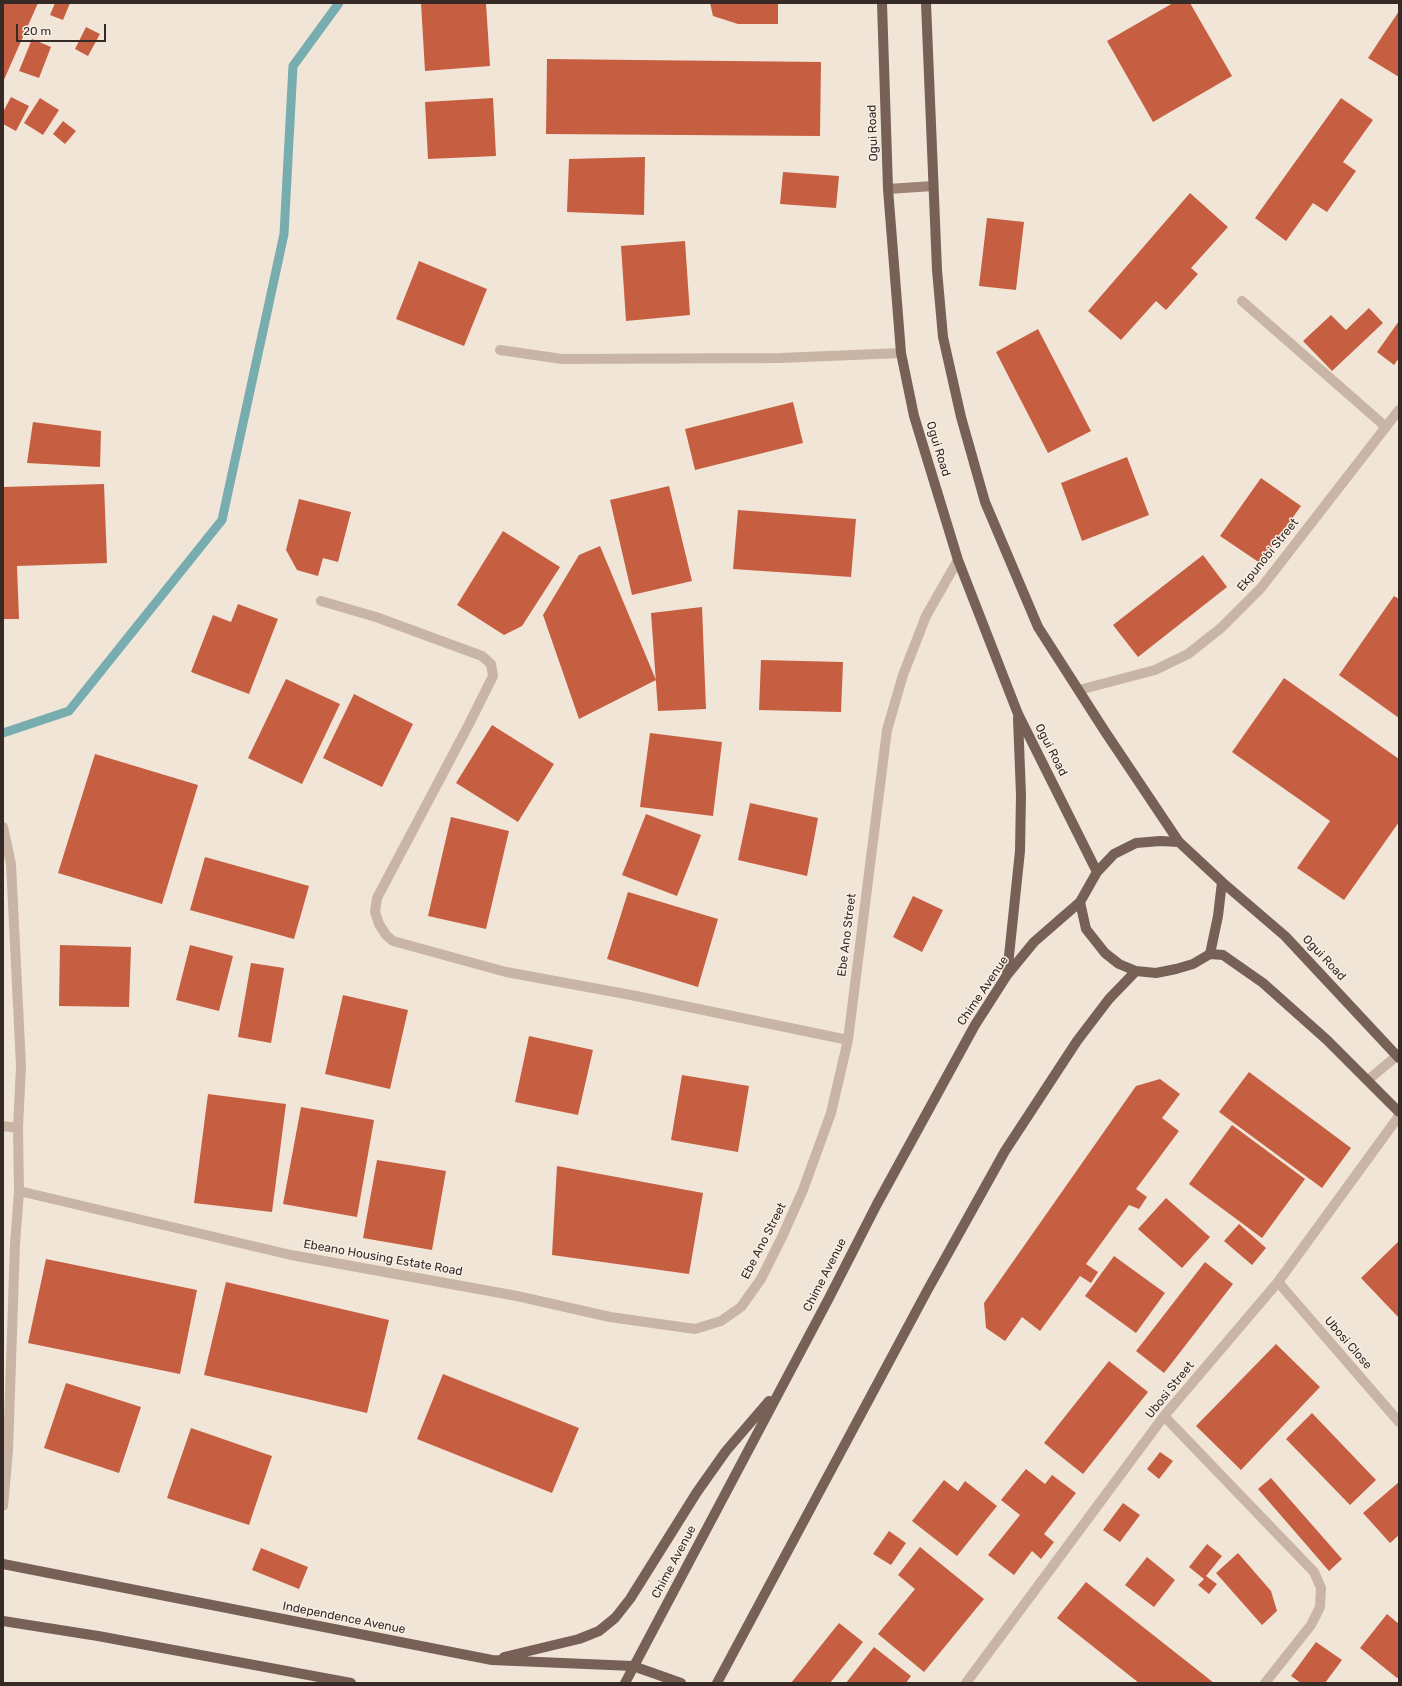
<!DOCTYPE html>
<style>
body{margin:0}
#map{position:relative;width:1402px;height:1686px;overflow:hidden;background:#f1e5d8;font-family:Rubik,sans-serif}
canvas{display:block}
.frame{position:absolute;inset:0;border:4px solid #352a26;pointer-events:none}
.scale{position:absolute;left:16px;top:24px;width:90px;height:18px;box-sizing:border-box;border:2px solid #352a26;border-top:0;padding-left:5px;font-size:12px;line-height:14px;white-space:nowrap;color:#352a26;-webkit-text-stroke:3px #f9efe5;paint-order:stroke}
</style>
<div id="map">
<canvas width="1402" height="1686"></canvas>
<div class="frame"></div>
<div class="scale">20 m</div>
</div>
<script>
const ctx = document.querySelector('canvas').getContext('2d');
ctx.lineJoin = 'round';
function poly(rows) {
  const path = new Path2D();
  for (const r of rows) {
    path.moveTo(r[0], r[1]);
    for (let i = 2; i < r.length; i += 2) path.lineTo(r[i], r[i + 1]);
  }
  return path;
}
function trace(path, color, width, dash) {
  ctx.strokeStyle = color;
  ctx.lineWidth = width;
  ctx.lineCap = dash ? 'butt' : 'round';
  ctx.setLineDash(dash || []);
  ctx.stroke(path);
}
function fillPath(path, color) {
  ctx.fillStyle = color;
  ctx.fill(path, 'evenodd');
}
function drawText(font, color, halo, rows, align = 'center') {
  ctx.font = font + ' Rubik,sans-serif';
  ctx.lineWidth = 3;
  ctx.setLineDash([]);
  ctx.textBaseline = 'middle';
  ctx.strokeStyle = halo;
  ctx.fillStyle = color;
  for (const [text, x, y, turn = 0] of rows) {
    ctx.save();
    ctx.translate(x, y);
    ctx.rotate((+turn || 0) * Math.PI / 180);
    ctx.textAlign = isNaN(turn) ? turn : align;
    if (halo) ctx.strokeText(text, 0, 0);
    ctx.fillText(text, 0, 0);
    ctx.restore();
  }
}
const stream = poly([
 [3,733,69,711,222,520,284,234,293,66,339,3]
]);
const building = poly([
 [3,3,38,3,3,82],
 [55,3,70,3,63,20,50,15],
 [421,3,486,3,490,66,425,71],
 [710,3,778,3,778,24,738,24,713,16],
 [1173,3,1190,3,1232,76,1153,122,1107,41],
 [1399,11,1399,77,1368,58],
 [86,27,100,34,88,56,75,49],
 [32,39,51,47,39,78,19,71],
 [547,59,821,62,820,136,546,134],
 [11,97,29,106,16,131,3,124,3,112],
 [40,98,59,110,43,135,24,123],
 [493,98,496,156,428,159,425,102],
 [1341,98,1373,120,1343,162,1356,171,1327,212,1313,203,1286,241,1255,218],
 [63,121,76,131,65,144,53,134],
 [645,157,644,215,567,212,569,159],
 [783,172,839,176,836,208,780,204],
 [1190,193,1228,227,1191,268,1198,274,1166,310,1156,301,1121,340,1088,311],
 [987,218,1024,222,1016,290,979,286],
 [685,241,690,315,626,321,621,246],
 [419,261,487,289,464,346,396,319],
 [1369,308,1383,323,1332,371,1303,341,1331,315,1346,330],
 [1399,321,1399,358,1394,365,1377,352],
 [1038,329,1091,431,1048,453,996,352],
 [793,402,803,443,695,470,685,429],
 [33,422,101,431,100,467,27,463],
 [1127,457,1149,515,1082,541,1061,483],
 [1261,478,1301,506,1260,563,1220,536],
 [104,484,107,563,17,566,19,619,3,619,3,487],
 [669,486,692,581,632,595,610,500],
 [299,499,351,512,338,562,323,558,318,576,297,570,286,550],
 [738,510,856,519,851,577,733,569],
 [503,531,560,567,522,626,504,635,457,605],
 [600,546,656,680,579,719,543,615,579,555],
 [1203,555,1227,587,1138,657,1113,625],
 [1394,596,1399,599,1399,718,1339,675],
 [238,604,278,619,249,694,191,672,213,615,231,622],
 [702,607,706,709,658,711,651,613],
 [761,660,843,662,841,712,759,710],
 [1284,678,1399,759,1399,822,1344,900,1297,868,1330,821,1232,752],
 [286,679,340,704,302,784,248,758],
 [354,694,413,724,382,787,323,758],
 [492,725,554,764,518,822,456,783],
 [650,733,722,742,713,816,640,807],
 [95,754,198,785,162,904,58,873],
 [750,803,818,818,807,876,738,860],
 [646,814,701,835,677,896,622,875],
 [451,817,509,831,486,929,428,916],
 [205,857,309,886,294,939,190,910],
 [628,892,718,919,698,987,607,959],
 [913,896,943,910,922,952,893,937],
 [60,945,131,947,129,1007,59,1006],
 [190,945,233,956,219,1011,176,1000],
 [251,963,284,968,271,1043,238,1037],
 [343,995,408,1010,390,1089,325,1074],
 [529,1036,593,1050,578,1115,515,1102],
 [1249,1072,1351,1148,1322,1188,1219,1112],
 [682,1075,749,1086,738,1152,671,1140],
 [1160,1079,1180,1094,1162,1118,1179,1131,1136,1189,1147,1197,1139,1209,1129,1205,1086,1264,1098,1272,1091,1283,1080,1276,1040,1331,1022,1317,1005,1341,986,1328,984,1303,1136,1086],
 [208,1094,286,1104,272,1212,194,1203],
 [301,1107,374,1120,357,1217,283,1204],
 [1232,1125,1305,1179,1262,1238,1189,1184],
 [377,1160,446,1171,432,1250,363,1238],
 [557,1166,703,1193,689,1274,552,1255],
 [1166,1198,1210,1237,1182,1268,1138,1229],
 [1239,1224,1266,1248,1252,1265,1224,1241],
 [1399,1241,1399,1318,1361,1278],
 [1114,1256,1165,1293,1136,1333,1085,1296],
 [46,1259,197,1290,180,1374,28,1343],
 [1205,1262,1233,1284,1164,1373,1136,1351],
 [226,1282,389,1320,367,1413,204,1375],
 [1276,1344,1320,1387,1241,1470,1196,1426],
 [1109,1361,1148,1392,1083,1474,1044,1443],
 [443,1374,579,1428,552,1493,417,1439],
 [66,1383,141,1407,119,1473,44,1448],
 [1312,1413,1376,1480,1350,1505,1286,1439],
 [191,1428,272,1456,249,1525,167,1498],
 [1160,1452,1173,1461,1159,1479,1147,1469],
 [1026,1469,1045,1484,1052,1475,1076,1493,1044,1534,1054,1542,1041,1559,1032,1551,1014,1575,988,1555,1020,1515,1001,1500],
 [1271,1478,1342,1559,1329,1571,1258,1489],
 [944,1480,958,1491,965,1481,997,1506,957,1556,912,1521],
 [1399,1482,1399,1535,1390,1543,1363,1513],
 [1123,1503,1140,1515,1120,1542,1103,1530],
 [889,1531,906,1543,891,1565,873,1554],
 [1207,1544,1222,1556,1206,1576,1217,1584,1209,1594,1198,1585,1204,1579,1189,1567],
 [920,1547,984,1599,924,1672,878,1634,915,1589,898,1575],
 [261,1548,308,1567,299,1589,252,1570],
 [1238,1553,1271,1591,1277,1611,1262,1625,1216,1573],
 [1147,1557,1175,1580,1154,1607,1125,1585],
 [1086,1582,1214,1683,1139,1683,1057,1618],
 [1387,1614,1399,1624,1399,1676,1397,1678,1360,1648],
 [839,1623,863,1642,830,1683,791,1683],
 [1316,1642,1342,1660,1325,1683,1301,1683,1291,1676],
 [874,1647,911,1676,906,1683,846,1683]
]);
const street = poly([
 [1242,301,1386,427],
 [500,350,562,359,780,358,901,353],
 [321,601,376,617,482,656,491,664,493,676,468,726,377,898,375,912,379,924,386,935,393,941,506,972,631,995,848,1040],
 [1079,690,1155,670,1188,654,1221,628,1261,588,1399,410],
 [3,827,11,864,21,1066,18,1128,19,1191,15,1244,8,1451,3,1506],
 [1368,1080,1399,1054],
 [3,1126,18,1128],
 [19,1191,291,1255,517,1296,610,1317,695,1329,721,1321,741,1307,761,1279,782,1237,803,1190,831,1113,848,1040,887,730,903,675,926,616,958,560],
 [1278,1282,1399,1422],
 [1164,1416,1314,1572,1321,1588,1320,1607,1311,1625,1265,1683],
 [966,1683,1164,1416,1278,1282,1399,1116]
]);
const secondary = poly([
 [888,189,933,186]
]);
const primary = poly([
 [882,3,888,189,901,353,914,416,958,560,1018,714,1097,872],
 [926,3,937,270,943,337,961,417,985,502,1038,627,1104,730,1179,842],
 [1160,841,1179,842,1222,882,1218,916,1210,954,1193,964,1176,969,1156,973,1136,971,1119,964,1105,953,1086,929,1080,902,1097,872,1114,854,1136,843,1160,841],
 [1222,882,1285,936,1399,1058],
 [1210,954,1223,955,1263,983,1327,1040,1399,1112],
 [1007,975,1020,851,1021,795,1018,718],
 [3,1564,492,1660,633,1666,681,1683],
 [3,1621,98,1636,351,1683],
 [504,1657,579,1639,599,1631,615,1618,630,1599,697,1492,726,1451,769,1401],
 [625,1683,829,1298,877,1204,975,1025,1007,975,1034,942,1080,902],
 [717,1683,927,1291,1005,1151,1077,1041,1109,999,1136,971]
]);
const streetNames = [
 ["Ogui Road",873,133,-92],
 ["Ogui Road",938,449,73],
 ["Ekpunobi Street",1268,555,-51],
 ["Ogui Road",1051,750,63],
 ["Ebe Ano Street",847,935,-83],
 ["Ogui Road",1324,958,47],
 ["Chime Avenue",983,991,-56],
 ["Ebe Ano Street",764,1241,-63],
 ["Ebeano Housing Estate Road",383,1258,10],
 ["Chime Avenue",825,1275,-63],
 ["Ubosi Close",1348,1343,49],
 ["Ubosi Street",1170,1390,-51],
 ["Chime Avenue",674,1562,-62],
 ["Independence Avenue",344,1618,11]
];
trace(stream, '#77adae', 9);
fillPath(building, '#c65f41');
trace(street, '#c9b5a5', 10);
trace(secondary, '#9d8376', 10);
trace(primary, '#776157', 10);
drawText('12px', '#352a26', '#f9efe5', streetNames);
</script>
